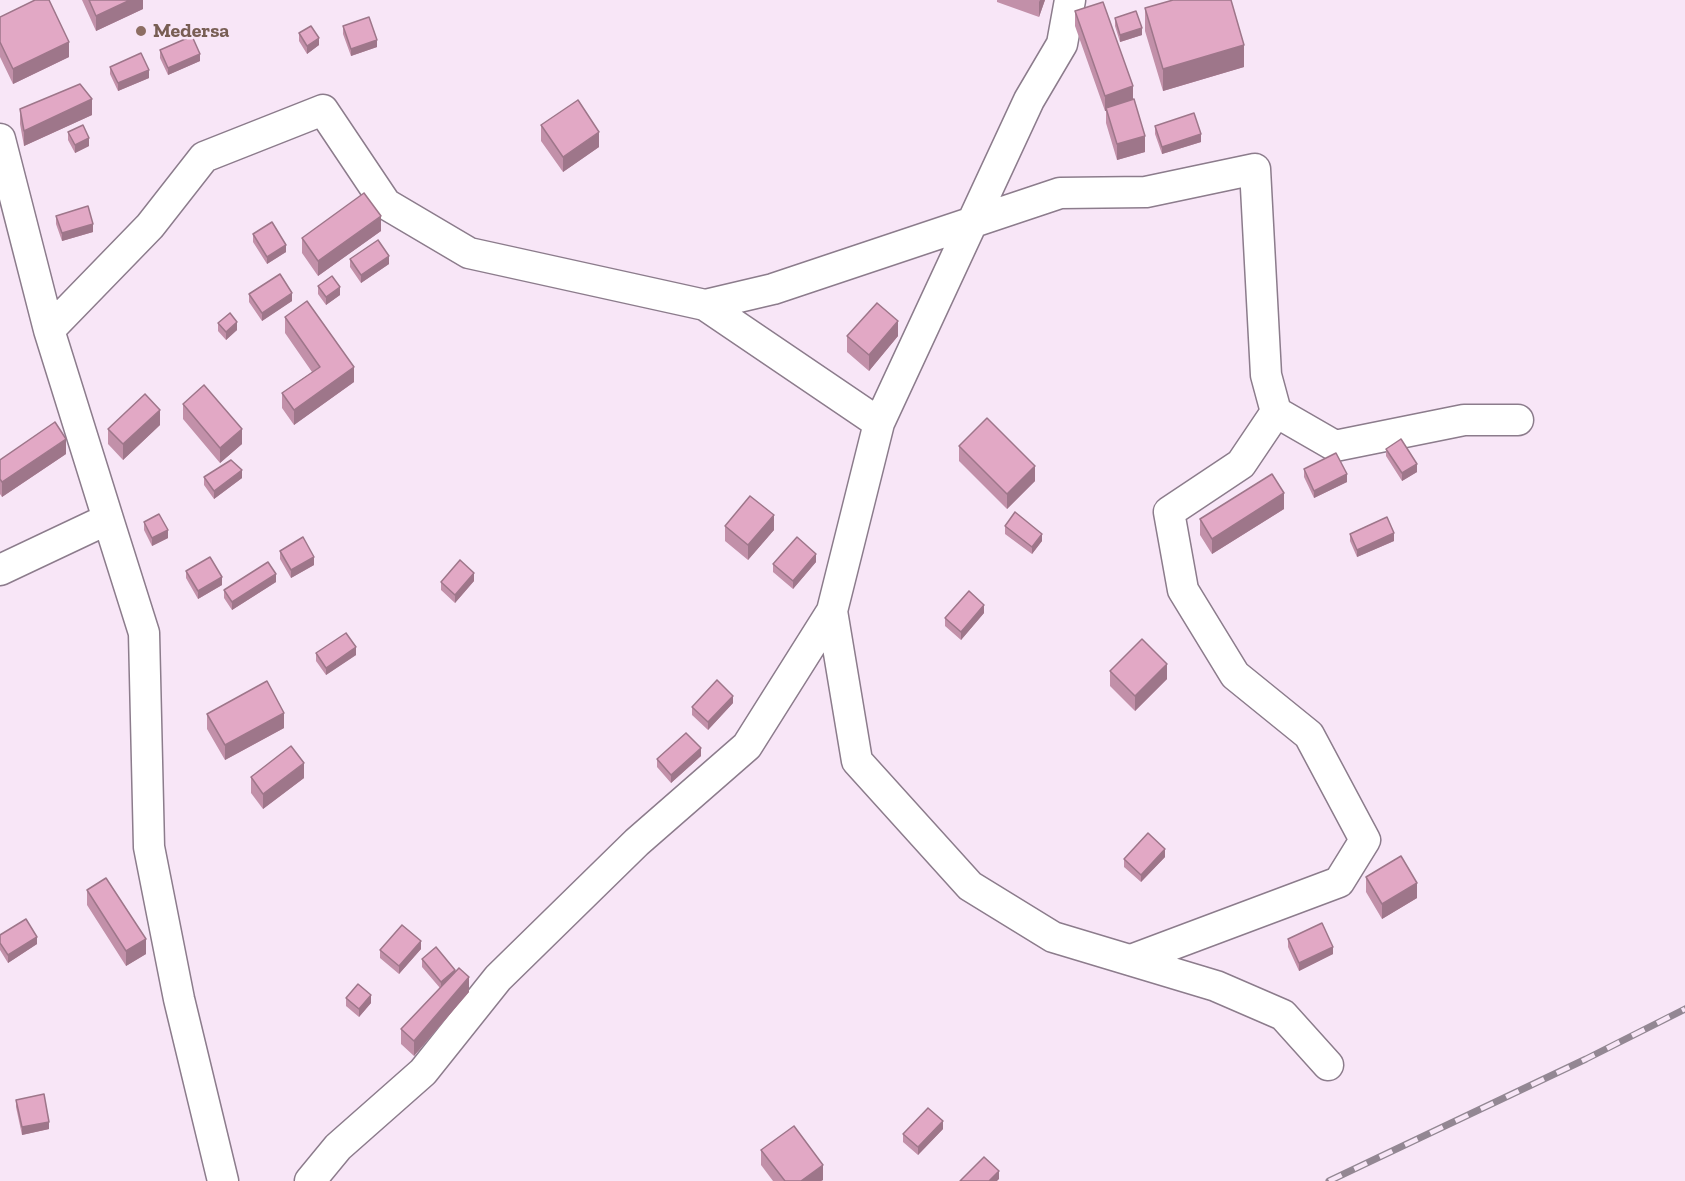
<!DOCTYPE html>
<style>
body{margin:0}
canvas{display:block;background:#f8e6f7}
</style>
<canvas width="1685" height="1181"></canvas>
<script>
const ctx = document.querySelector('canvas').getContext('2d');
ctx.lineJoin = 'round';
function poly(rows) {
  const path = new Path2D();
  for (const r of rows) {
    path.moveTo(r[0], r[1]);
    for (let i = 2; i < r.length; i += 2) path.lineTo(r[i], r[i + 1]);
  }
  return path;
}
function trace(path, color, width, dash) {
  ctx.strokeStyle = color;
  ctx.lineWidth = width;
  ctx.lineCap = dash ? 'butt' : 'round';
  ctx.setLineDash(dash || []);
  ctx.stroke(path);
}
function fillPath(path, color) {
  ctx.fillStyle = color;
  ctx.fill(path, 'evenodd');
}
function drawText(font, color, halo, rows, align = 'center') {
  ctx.font = font + ' "Zilla Slab",serif';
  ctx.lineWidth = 5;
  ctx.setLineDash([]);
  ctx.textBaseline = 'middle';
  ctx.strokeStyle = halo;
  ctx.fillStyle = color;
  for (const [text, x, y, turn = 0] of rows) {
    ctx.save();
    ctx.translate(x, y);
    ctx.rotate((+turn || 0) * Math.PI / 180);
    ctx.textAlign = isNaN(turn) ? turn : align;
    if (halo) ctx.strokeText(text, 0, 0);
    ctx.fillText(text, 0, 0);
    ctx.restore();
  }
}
const minor = poly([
 [0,139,49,330,150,226,204,157,323,110,386,204,469,253,705,305,879,423],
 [705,305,773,289,1060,193,1146,192,1255,169,1266,375,1276,412,1335,446,1464,420,1518,420],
 [49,330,108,519],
 [0,570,108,519,144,633,149,847,179,999,223,1181],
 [832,611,857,761,970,886,1053,937,1216,986,1283,1015,1328,1065],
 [1131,960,1339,882,1365,840,1309,735,1235,675,1183,590,1169,512,1241,464,1276,412],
 [310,1181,338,1147,423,1072,498,978,637,842,747,746,832,611,879,423,1029,100,1062,44,1070,0]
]);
const rail = poly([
 [1329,1181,1586,1059,1685,1009]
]);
const wall = poly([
 [82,0,143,0,143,9,96,31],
 [997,0,1045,0,1039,17,997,2],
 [1145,8,1244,67,1163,91,1145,31],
 [1075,11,1133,100,1145,152,1117,160,1106,123,1106,111,1105,111,1075,26],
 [0,17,69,57,13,84,0,57],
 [1115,18,1142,35,1120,42,1115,26],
 [343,26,377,47,351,56,343,34],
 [299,33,319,45,307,54,299,41],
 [160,50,200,61,168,75,160,58],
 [110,67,149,78,118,91,110,74],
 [20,109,92,115,24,146,20,124],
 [541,125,599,147,563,172,541,141],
 [1155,126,1201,142,1162,154,1155,134],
 [68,132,89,146,75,153,68,140],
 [56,216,93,232,62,241,56,224],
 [381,231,318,276,302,253,302,238],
 [253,234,286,252,267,264,253,242],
 [350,259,389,264,361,283,350,267],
 [318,286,340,295,326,305,318,294],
 [249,294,292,301,262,321,249,302],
 [285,317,354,382,294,425,282,408,282,393,312,372,285,333],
 [218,323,237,330,226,340,218,331],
 [847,336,898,336,869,371,847,352],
 [183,404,242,444,220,463,183,419],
 [160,425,123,460,108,444,108,429],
 [959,446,1035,481,1007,509,959,461],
 [1386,449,1417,472,1402,481,1386,456],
 [66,454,2,497,0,494,0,460],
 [1304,469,1347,482,1314,498,1304,477],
 [204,477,242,478,214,499,204,485],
 [1284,509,1212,554,1200,535,1200,519],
 [144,522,168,538,152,546,144,530],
 [725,526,774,530,748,560,725,541],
 [1005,526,1042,541,1032,554,1005,534],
 [1350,534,1394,541,1357,557,1350,541],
 [280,551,314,565,291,578,280,559],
 [816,562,793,589,773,572,773,564],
 [186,571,222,585,198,599,186,578],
 [474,581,455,603,441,590,441,582],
 [276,582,232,610,224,598,224,590],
 [984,613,961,640,945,626,945,618],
 [316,653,356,655,326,675,316,661],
 [1110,671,1167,679,1135,711,1110,686],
 [733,703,708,730,692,715,692,707],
 [207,714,284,728,225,760,207,729],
 [701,756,671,783,657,767,657,759],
 [251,777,304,778,263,809,251,793],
 [1165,857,1141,882,1124,867,1124,859],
 [1366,877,1417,898,1382,919,1366,892],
 [87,890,146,954,126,966,87,905],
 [0,935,37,944,8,963,0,950],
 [1288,939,1333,954,1299,971,1288,947],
 [421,949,399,974,380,958,380,950],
 [422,959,455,972,469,992,414,1056,401,1044,401,1029,440,988,422,967],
 [346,998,371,1003,359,1017,346,1006],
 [16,1100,49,1129,22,1135,16,1107],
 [943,1129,918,1155,903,1142,903,1134],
 [761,1150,823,1180,821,1181,773,1181,761,1165]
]);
const shadedWall = poly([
 [130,0,143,0,143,9,96,31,96,16],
 [1040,0,1045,0,1039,17,1039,2],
 [1142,28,1142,35,1120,42,1120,35],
 [319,38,319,45,307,54,307,46],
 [377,40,377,47,351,56,351,49],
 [69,42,69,57,13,84,13,69],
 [1244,45,1244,67,1163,91,1163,69],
 [200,54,200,61,168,75,168,68],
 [149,70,149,78,118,91,118,83],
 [1133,86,1133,102,1106,108,1106,111,1105,111,1105,96],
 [92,99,92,115,24,146,24,131],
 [599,132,599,147,563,172,563,157],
 [1201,134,1201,142,1162,154,1162,147],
 [1145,136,1145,152,1117,160,1117,144],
 [89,138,89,146,75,153,75,145],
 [381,216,381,231,318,276,318,261],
 [93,224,93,232,62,241,62,233],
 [286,245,286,252,267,264,267,257],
 [389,256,389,264,361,283,361,275],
 [340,287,340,295,326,305,326,297],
 [292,293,292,301,262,321,262,313],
 [898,321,898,336,869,371,869,355],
 [237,322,237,330,226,340,226,332],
 [354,367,354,382,294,425,294,410],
 [160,410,160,425,123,460,123,444],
 [242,429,242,444,220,463,220,448],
 [66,439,66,454,2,497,2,482],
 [1417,464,1417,472,1402,481,1402,473],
 [1035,466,1035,481,1007,509,1007,494],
 [242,470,242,478,214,499,214,491],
 [1347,474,1347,482,1314,498,1314,491],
 [1284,493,1284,509,1212,554,1212,539],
 [774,515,774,530,748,560,748,545],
 [168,530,168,538,152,546,152,538],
 [1394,533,1394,541,1357,557,1357,550],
 [1042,534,1042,541,1032,554,1032,547],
 [816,554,816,562,793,589,793,581],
 [314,557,314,565,291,578,291,570],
 [474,573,474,581,455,603,455,595],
 [276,574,276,582,232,610,232,602],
 [222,577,222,585,198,599,198,591],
 [984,605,984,613,961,640,961,632],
 [356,647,356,655,326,675,326,668],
 [1167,664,1167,679,1135,711,1135,696],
 [733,696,733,703,708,730,708,722],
 [284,713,284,728,225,760,225,745],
 [701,748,701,756,671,783,671,775],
 [304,763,304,778,263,809,263,794],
 [1165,849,1165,857,1141,882,1141,875],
 [1417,883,1417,898,1382,919,1382,904],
 [37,937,37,944,8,963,8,955],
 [146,939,146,954,126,966,126,951],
 [421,941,421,949,399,974,399,966],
 [1333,947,1333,954,1299,971,1299,963],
 [455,970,455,977,441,989,441,982],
 [469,977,469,992,414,1056,414,1041],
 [371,995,371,1003,359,1017,359,1009],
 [943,1121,943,1129,918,1155,918,1147],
 [49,1122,49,1129,22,1135,22,1127],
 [823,1165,823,1180,821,1181,801,1181],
 [999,1171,999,1179,997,1181,989,1181]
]);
const building = poly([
 [35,0,49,0,69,42,13,69,0,42,0,17,35,0],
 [89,0,130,0,96,16,89,0],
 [1173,0,1231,0,1244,45,1163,69,1145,8,1173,0],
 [1103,2,1133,86,1105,96,1075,11,1103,2],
 [1136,11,1142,28,1120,35,1115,18,1136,11],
 [369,17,377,40,351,49,343,26,369,17],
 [311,26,319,38,307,46,299,33,311,26],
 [192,36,200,54,168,68,160,50,192,36],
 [141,53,149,70,118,83,110,67,141,53],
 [80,84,92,99,24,131,20,109,80,84],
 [1134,99,1145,136,1117,144,1106,108,1134,99],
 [578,100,599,132,563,157,541,125,578,100],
 [1194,113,1201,134,1162,147,1155,126,1194,113],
 [83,125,89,138,75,145,68,132,83,125],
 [364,193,381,216,318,261,302,238,364,193],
 [88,206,93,224,62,233,56,216,88,206],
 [272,222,286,245,267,257,253,234,272,222],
 [378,240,389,256,361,275,350,259,378,240],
 [280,274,292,293,262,313,249,294,280,274],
 [332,276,340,287,326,297,318,286,332,276],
 [307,301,354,367,294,410,282,393,320,367,285,317,307,301],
 [877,303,898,321,869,355,847,336,877,303],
 [230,313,237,322,226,332,218,323,230,313],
 [204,385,242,429,220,448,183,404,204,385],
 [145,394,160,410,123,444,108,429,145,394],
 [987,418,1035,466,1007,494,959,446,987,418],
 [55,422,66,439,2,482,0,479,0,460,55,422],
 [1401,439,1417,464,1402,473,1386,449,1401,439],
 [1336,453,1347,474,1314,491,1304,469,1336,453],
 [231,460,242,470,214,491,204,477,231,460],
 [1272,474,1284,493,1212,539,1200,519,1272,474],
 [750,496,774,515,748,545,725,526,750,496],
 [1015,512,1042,534,1032,547,1005,526,1015,512],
 [159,514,168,530,152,538,144,522,159,514],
 [1387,517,1394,533,1357,550,1350,534,1387,517],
 [303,537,314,557,291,570,280,551,303,537],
 [797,537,816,554,793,581,773,564,797,537],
 [210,557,222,577,198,591,186,571,210,557],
 [460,560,474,573,455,595,441,582,460,560],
 [268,562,276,574,232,602,224,590,268,562],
 [969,591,984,605,961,632,945,618,969,591],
 [346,633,356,647,326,668,316,653,346,633],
 [1142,639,1167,664,1135,696,1110,671,1142,639],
 [717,680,733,696,708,722,692,707,717,680],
 [267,681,284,713,225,745,207,714,267,681],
 [686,733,701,748,671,775,657,759,686,733],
 [291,746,304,763,263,794,251,777,291,746],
 [1148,833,1165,849,1141,875,1124,859,1148,833],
 [1401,856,1417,883,1382,904,1366,877,1401,856],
 [106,878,146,939,126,951,87,890,106,878],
 [26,919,37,937,8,955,0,943,0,935,26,919],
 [1322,923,1333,947,1299,963,1288,939,1322,923],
 [402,925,421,941,399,966,380,950,402,925],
 [436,947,455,970,441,982,422,959,436,947],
 [459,968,469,977,414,1041,401,1029,459,968],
 [358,984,371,995,359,1009,346,998,358,984],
 [44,1094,49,1122,22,1127,16,1100,44,1094],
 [928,1108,943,1121,918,1147,903,1134,928,1108],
 [794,1126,823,1165,801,1181,785,1181,761,1150,794,1126],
 [984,1157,999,1171,989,1181,960,1181,984,1157]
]);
const markers = [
 [141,31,6,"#8d6e63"]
];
const educationNames = [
 ["Medersa",153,31]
];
trace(minor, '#8c7c8c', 33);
trace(minor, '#fff', 30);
trace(rail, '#938793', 7);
trace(rail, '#f8e6f7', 4.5, [14]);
fillPath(wall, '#c290a9');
fillPath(shadedWall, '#9e768a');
fillPath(building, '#e2a8c5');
trace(building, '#9e768a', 1.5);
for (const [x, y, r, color] of markers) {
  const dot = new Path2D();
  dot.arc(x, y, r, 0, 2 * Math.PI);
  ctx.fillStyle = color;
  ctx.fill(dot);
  trace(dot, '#f8e6f7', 2);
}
drawText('bold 20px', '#785e54', '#f8e6f7', educationNames, 'left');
</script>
